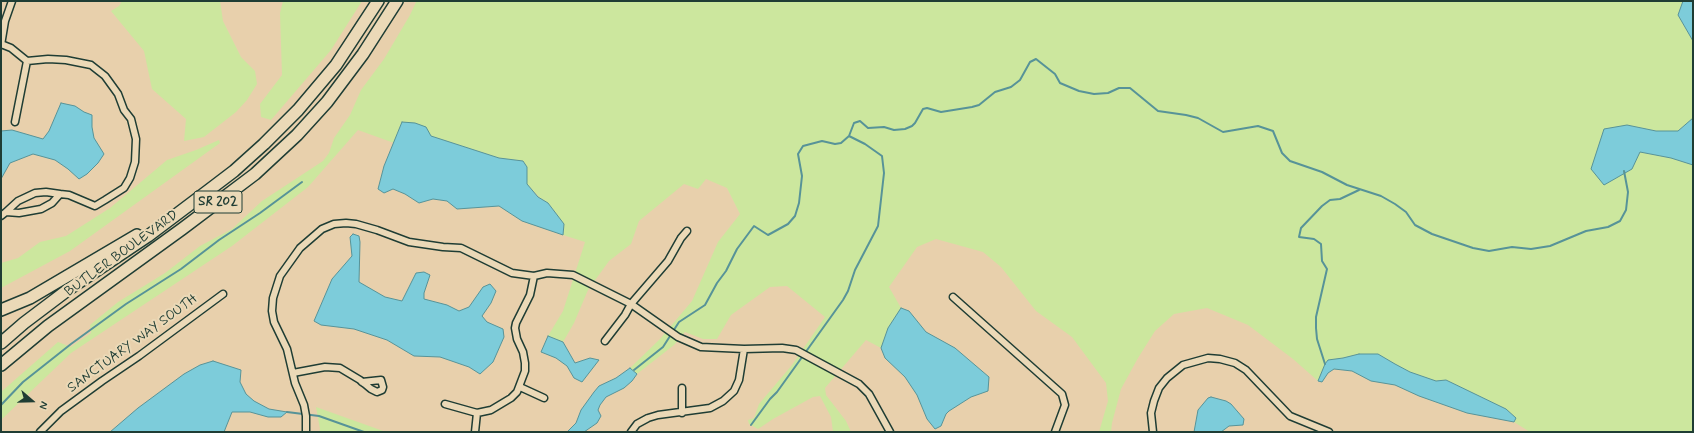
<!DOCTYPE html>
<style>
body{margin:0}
#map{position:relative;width:1694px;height:433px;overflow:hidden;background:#e8d0ac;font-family:Mynerve,sans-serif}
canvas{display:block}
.frame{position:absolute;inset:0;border:2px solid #1f3d34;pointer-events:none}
.north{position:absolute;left:12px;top:381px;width:40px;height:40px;-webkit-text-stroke:3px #ebd9b7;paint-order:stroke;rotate:110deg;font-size:11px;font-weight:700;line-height:16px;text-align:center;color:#1f3d34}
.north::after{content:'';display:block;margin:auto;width:14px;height:18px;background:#1f3d34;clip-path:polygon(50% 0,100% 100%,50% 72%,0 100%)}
</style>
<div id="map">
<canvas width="1694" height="433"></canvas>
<div class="frame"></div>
<div class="north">N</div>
</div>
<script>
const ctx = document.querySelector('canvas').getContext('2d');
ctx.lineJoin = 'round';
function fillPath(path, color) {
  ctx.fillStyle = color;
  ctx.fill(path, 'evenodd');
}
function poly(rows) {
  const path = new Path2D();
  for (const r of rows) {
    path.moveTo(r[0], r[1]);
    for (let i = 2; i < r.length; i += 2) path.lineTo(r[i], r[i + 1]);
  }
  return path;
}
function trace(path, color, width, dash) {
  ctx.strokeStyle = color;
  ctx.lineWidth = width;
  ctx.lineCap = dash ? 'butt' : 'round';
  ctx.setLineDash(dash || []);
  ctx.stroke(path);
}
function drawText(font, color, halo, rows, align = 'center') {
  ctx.font = font + ' Mynerve,sans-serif';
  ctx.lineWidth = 4;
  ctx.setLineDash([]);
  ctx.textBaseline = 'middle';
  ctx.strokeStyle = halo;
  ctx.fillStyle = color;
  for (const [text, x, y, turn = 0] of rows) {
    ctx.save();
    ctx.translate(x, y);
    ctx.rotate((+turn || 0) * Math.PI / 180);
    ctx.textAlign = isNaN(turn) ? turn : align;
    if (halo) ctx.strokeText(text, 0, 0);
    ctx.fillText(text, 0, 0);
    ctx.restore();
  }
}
const green = poly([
 [122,1,220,1,223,21,241,57,255,71,257,84,247,100,236,112,204,137,184,141,186,119,152,89,144,51,111,11,119,6],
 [283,1,362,1,331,50,271,120,261,117,260,104,282,75,280,13],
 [414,1,1683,1,1678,15,1693,41,1693,118,1678,131,1656,131,1627,125,1604,184,1632,169,1640,152,1671,158,1693,165,1693,432,1530,432,1514,422,1516,418,1506,409,1446,380,1436,381,1410,372,1395,364,1378,354,1359,354,1343,358,1328,360,1325,364,1318,381,1293,359,1248,325,1207,308,1174,314,1155,331,1138,358,1121,389,1112,423,1111,432,1099,432,1108,401,1106,383,1072,337,1036,311,1001,267,983,252,936,239,917,247,889,287,901,308,888,328,881,348,866,340,825,388,826,395,846,421,851,432,833,432,831,417,820,396,813,397,773,419,758,429,749,424,748,420,754,418,759,404,792,365,825,317,787,286,770,287,731,315,717,339,703,339,685,332,674,345,637,374,630,368,660,339,692,301,718,242,740,214,727,188,706,179,698,189,684,184,639,221,631,244,609,261,588,290,574,323,563,342,548,336,563,311,585,242,563,235,564,224,548,203,539,197,527,184,527,167,523,161,499,158,431,136,402,122,394,143,358,130,308,187,232,246,71,353,1,420,1,392,58,342,71,347,91,333,90,325,118,302,165,273,200,246,232,229,262,201,323,161,329,153,334,138,350,115,361,90,384,59,410,15,416,2],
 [219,140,220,143,70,251,1,288,1,263,18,258,40,242,66,236,110,208,167,160,196,150],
 [316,407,386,432,319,432,320,429]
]);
const water = poly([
 [1683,1,1693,1,1693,41,1678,15,1683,1],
 [61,103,75,106,84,112,92,115,92,127,94,138,104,154,98,163,87,174,79,179,68,169,55,160,33,154,10,163,1,179,1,131,12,130,43,139,49,131,61,103],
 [1693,118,1693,165,1671,158,1640,152,1632,169,1604,185,1591,169,1604,129,1627,125,1656,131,1678,131,1693,118],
 [402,122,415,123,426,127,431,136,499,158,523,161,527,167,527,184,538,197,548,203,564,224,563,235,522,221,499,206,457,209,447,201,433,199,419,203,405,194,393,189,384,193,378,189,384,166,402,122],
 [353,234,359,236,360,242,359,282,385,297,402,301,416,273,424,272,430,275,424,293,424,299,447,305,459,311,469,307,483,287,490,284,496,291,491,303,482,316,487,322,503,329,504,337,493,362,480,374,469,367,440,357,414,356,387,340,354,329,321,325,314,321,332,279,352,256,350,237,353,234],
 [901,308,909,311,926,332,955,348,989,377,988,391,971,397,949,411,946,414,941,426,935,429,927,419,917,395,905,377,885,358,881,348,888,328,901,308],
 [548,336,563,342,575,363,590,358,599,360,582,382,574,378,567,366,556,358,541,352,548,336],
 [1359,354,1378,354,1395,364,1410,372,1436,381,1446,380,1506,409,1516,418,1514,422,1467,413,1419,396,1395,385,1371,381,1352,371,1334,369,1328,373,1322,382,1318,381,1325,364,1328,360,1343,358,1359,354],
 [213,361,241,370,240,382,246,394,254,401,269,409,287,412,281,417,268,417,250,412,232,412,224,432,110,432,138,408,184,374,200,365,213,361],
 [630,368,637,374,632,381,624,388,606,397,600,405,598,410,601,416,597,423,584,432,567,432,576,423,581,410,594,392,599,386,616,378,630,368],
 [1211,397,1226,401,1231,404,1244,419,1243,425,1229,426,1221,432,1194,432,1198,410,1208,398,1211,397]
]);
const stream = poly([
 [1325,364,1317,339,1316,328,1316,317,1327,269,1322,261,1321,244,1314,239,1299,237,1301,228,1322,206,1330,200,1340,199,1359,190],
 [634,370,663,347,679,322,705,305,717,283,726,271,737,249,754,226,768,235,788,224,795,216,799,203,802,176,798,154,803,146,822,141,835,144,841,143,849,136,854,123,860,121,868,128,884,127,894,130,905,129,912,126,915,123,923,109,927,108,941,112,972,107,979,105,995,92,1011,87,1020,80,1030,62,1036,59,1055,74,1060,83,1079,91,1094,94,1108,93,1119,88,1130,88,1158,111,1186,115,1198,118,1223,132,1258,126,1273,131,1282,153,1290,161,1322,172,1347,185,1381,196,1395,204,1406,212,1415,225,1432,234,1473,248,1489,251,1512,247,1531,249,1550,246,1586,231,1608,227,1620,221,1626,210,1628,192,1624,171],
 [1,405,23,382,71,344,126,304,181,269,219,240,260,213,302,182],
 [287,412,319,416,364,432],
 [751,425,770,399,777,392,843,300,848,291,855,270,878,226,884,173,882,156,865,144,849,136]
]);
const street = poly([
 [1,45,5,21,12,1],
 [15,122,27,61],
 [6,212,18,201,35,193,46,192,60,194],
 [1,216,6,212,19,213,41,209,52,203,60,194,69,195,95,206,105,200,124,188,130,178,135,162,136,139,131,119,124,110,118,94,105,76,91,65,66,60,48,59,27,61,11,48,1,44],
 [953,297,1062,394,1065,405,1055,432],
 [605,341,625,315,631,304,668,261,681,238,687,231],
 [293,373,325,367,340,368,360,380,362,382,365,384,371,389,377,392,382,390,383,387,381,380,362,382],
 [520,387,544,398],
 [682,388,682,413],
 [445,404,477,413,491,410,511,398,517,392,525,371,525,363,523,352,517,339,515,328,516,323,530,295,534,276],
 [40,432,61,411,102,381,139,356,223,294],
 [306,432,306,416,304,405,295,383,287,349,274,322,272,311,273,298,280,276,300,248,322,229,334,224,346,223,356,224,377,230,409,242,443,247,461,248,512,273,534,276,547,273,573,275,631,304,678,337,701,347,744,349,782,348,796,350,859,384,869,394,890,432],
 [475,432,477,413],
 [631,432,637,424,648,418,658,415,710,408,723,401,734,391,739,380,744,349],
 [1153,432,1151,413,1154,401,1159,388,1167,378,1183,365,1208,358,1220,359,1235,363,1246,370,1290,416,1329,432]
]);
const highway = poly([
 [1,310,30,298,137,235],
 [1,343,24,323,69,289,148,236,209,190,234,171,264,144,298,110,336,65,378,1],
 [1,365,48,326,182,229,255,174,297,135,327,102,363,54,397,1]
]);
const shields = [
 [218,202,48]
];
const shieldNames = [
 ["SR 202",218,202]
];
const streetNames = [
 ["BUTLER BOULEVARD",122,254,-36],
 ["SANCTUARY WAY SOUTH",133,344,-36]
];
fillPath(green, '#cce79e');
fillPath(water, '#7dccda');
trace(water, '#579398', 1);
trace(stream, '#579398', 2);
trace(street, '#1f3d34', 9);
trace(highway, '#1f3d34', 14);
trace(street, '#ebd9b7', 6);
trace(highway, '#ebd9b7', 11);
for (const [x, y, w] of shields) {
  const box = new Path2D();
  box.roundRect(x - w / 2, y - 11, w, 22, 3);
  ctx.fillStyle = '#ebd9b7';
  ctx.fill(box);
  trace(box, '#1f3d34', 1);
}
drawText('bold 13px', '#1f3d34', null, shieldNames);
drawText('14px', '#1f3d34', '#ebd9b7', streetNames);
</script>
